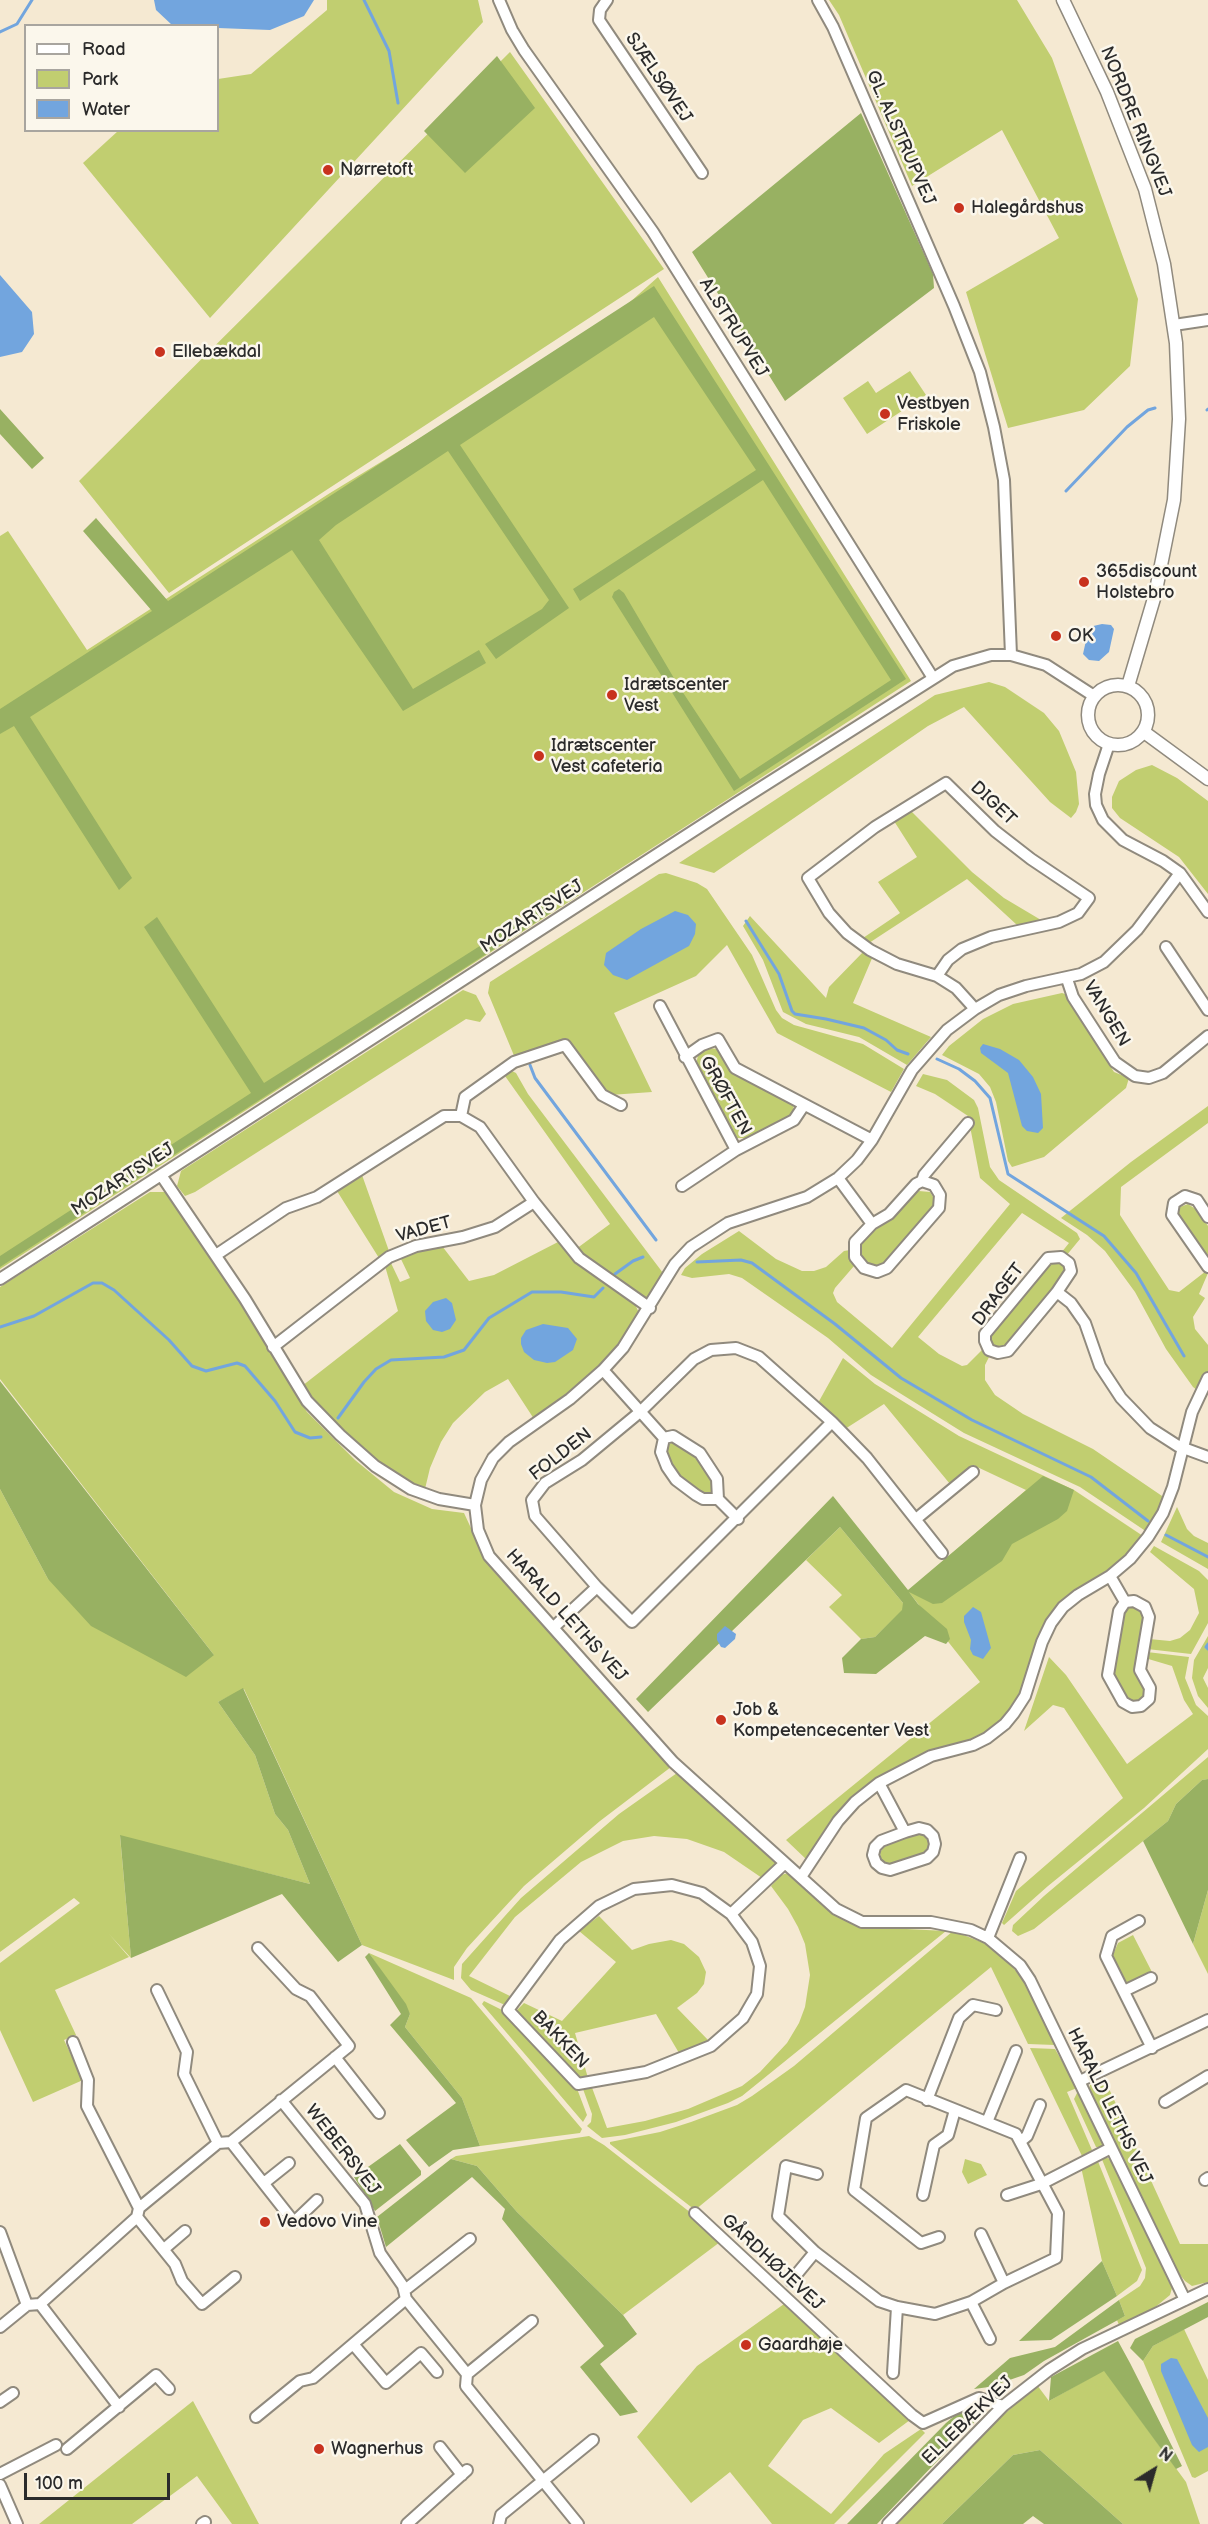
<!DOCTYPE html>
<meta charset="utf-8">
<style>
body{margin:0}
#map{position:relative;width:1208px;height:2524px;overflow:hidden;background:#f5e9d2;font-family:"Balsamiq Sans",sans-serif}
canvas{display:block}
.legend{position:absolute;left:24px;top:24px;width:195px;height:108px;box-sizing:border-box;background:#fbf7ec;border:2px solid #a8a59f;margin:0;padding:8px 10px;list-style:none;font-size:18px;color:#2b2b2b}
.legend li{display:flex;align-items:center;gap:12px;height:30px}
.legend b{width:30px;border:2px solid #a8a59f}
.north{position:absolute;left:1124px;top:2440px;width:60px;height:60px;-webkit-text-stroke:4px #fbf7ec;paint-order:stroke;rotate:37deg;font-size:16px;font-weight:700;line-height:24px;text-align:center;color:#2b2b2b}
.north::after{content:'';display:block;margin:auto;width:21px;height:27px;background:#2b2b2b;clip-path:polygon(50% 0,100% 100%,50% 72%,0 100%)}
.scale{position:absolute;left:24px;top:2473px;width:146px;height:27px;box-sizing:border-box;border:3px solid #2b2b2b;border-top:0;padding-left:8px;font-size:18px;line-height:21px;white-space:nowrap;color:#2b2b2b;-webkit-text-stroke:4px #fbf7ec;paint-order:stroke}
</style>
<div id="map">
<canvas width="1208" height="2524"></canvas>
<ul class="legend">
<li><b style="height:8px;background:#fff"></b>Road</li>
<li><b style="height:16px;background:#c1ce70"></b>Park</li>
<li><b style="height:16px;background:#72a5de"></b>Water</li>
</ul>
<div class="north">N</div>
<div class="scale">100 m</div>
</div>
<script>
const ctx = document.querySelector('canvas').getContext('2d');
ctx.lineJoin = 'round';
function fillPath(path, color) {
  ctx.fillStyle = color;
  ctx.fill(path, 'evenodd');
}
function poly(rows) {
  const path = new Path2D();
  for (const r of rows) {
    if (r.length === 3) {
      path.moveTo(r[0] + r[2], r[1]);
      path.arc(r[0], r[1], r[2], 0, 2 * Math.PI);
      continue;
    }
    path.moveTo(r[0], r[1]);
    for (let i = 2; i < r.length; i += 2) path.lineTo(r[i], r[i + 1]);
  }
  return path;
}
function trace(path, color, width, dash) {
  ctx.strokeStyle = color;
  ctx.lineWidth = width;
  ctx.lineCap = dash ? 'butt' : 'round';
  ctx.setLineDash(dash || []);
  ctx.stroke(path);
}
function drawText(font, color, halo, rows, align = 'center') {
  ctx.font = font + ' "Balsamiq Sans",sans-serif';
  ctx.lineWidth = 5;
  ctx.setLineDash([]);
  ctx.textBaseline = 'middle';
  ctx.strokeStyle = halo;
  ctx.fillStyle = color;
  for (const [text, x, y, turn = 0] of rows) {
    ctx.save();
    ctx.translate(x, y);
    ctx.rotate((+turn || 0) * Math.PI / 180);
    ctx.textAlign = isNaN(turn) ? turn : align;
    if (halo) ctx.strokeText(text, 0, 0);
    ctx.fillText(text, 0, 0);
    ctx.restore();
  }
}
const green = poly([
 [327,0,478,0,483,22,210,318,83,163,118,131,218,130,218,79,251,74,327,10],
 [829,0,1017,0,1052,58,1138,299,1130,366,1084,410,1008,428,966,292,1059,238,1002,130,912,186,839,15],
 [510,52,664,269,169,593,79,481],
 [658,277,911,681,0,1269,0,536,8,531,87,650,330,493,601,328],
 [910,371,926,395,867,434,843,398,868,381,876,393],
 [989,682,1005,687,1044,713,1059,731,1076,772,1079,804,1076,812,1071,818,1050,802,964,707,928,726,714,873,679,863,935,695],
 [1152,765,1177,778,1208,801,1208,894,1179,857,1120,818,1112,808,1112,797,1119,781,1136,770],
 [910,810,972,872,1004,898,1041,920,1017,925,967,879,869,943,863,938,900,913,878,882,917,857,894,821],
 [666,873,697,883,707,889,752,955,776,1010,782,1018,794,1025,863,1044,904,1069,891,1092,777,1033,727,945,696,976,614,1013,652,1092,610,1095,602,1089,567,1040,515,1058,488,993,490,982,659,874],
 [750,916,826,998,829,987,864,951,873,956,853,1003,931,1037,907,1065,859,1037,806,1024,783,1012,763,960,743,926],
 [463,990,476,995,486,1014,480,1022,466,1019,195,1192,185,1196,177,1186,181,1171],
 [1062,993,1065,994,1114,1072,1129,1078,1126,1088,1044,1157,1012,1167,1008,1161,996,1102,990,1087,979,1074,942,1055,949,1046,983,1019,1013,1004],
 [708,1048,718,1049,794,1105,792,1115,748,1138,735,1138,696,1065,698,1055],
 [512,1071,516,1073,528,1094,663,1273,651,1296,643,1298,576,1249,610,1224,505,1076],
 [923,1074,947,1080,974,1100,978,1108,990,1167,999,1180,1077,1233,1080,1239,1066,1256,1061,1253,1069,1243,1022,1213,918,1337,939,1354,962,1366,967,1365,984,1348,990,1355,985,1365,985,1380,995,1395,1023,1414,1093,1449,1165,1498,1147,1532,1080,1487,964,1433,898,1392,871,1375,828,1338,742,1278,729,1274,692,1278,681,1275,685,1268,702,1254,739,1231,776,1259,802,1271,814,1271,826,1267,844,1251,850,1250,854,1266,835,1288,833,1293,837,1302,892,1348,1010,1204,980,1178,968,1116,935,1094,916,1086],
 [1208,1106,1208,1123,1121,1187,1120,1215,1169,1290,1179,1292,1206,1271,1208,1273,1199,1294,1205,1298,1193,1317,1195,1329,1208,1345,1208,1374,1197,1390,1193,1387,1166,1349,1135,1292,1105,1251,1087,1235,1061,1218,1131,1162],
 [362,1175,389,1251,379,1258,337,1191],
 [919,1191,930,1192,937,1203,886,1267,876,1270,861,1260,860,1252,862,1242],
 [150,1192,166,1192,238,1297,307,1412,355,1460,394,1492,432,1509,464,1513,488,1565,671,1767,600,1821,524,1886,467,1948,454,1967,454,1980,362,1945,244,1689,218,1702,255,1755,275,1814,288,1830,310,1884,120,1836,131,1958,109,1934,129,1957,55,1990,76,2035,64,2040,83,2080,33,2102,0,2030,0,1963,80,1903,74,1898,0,1952,0,1489,48,1579,214,1655,0,1379,0,1287],
 [1188,1204,1197,1210,1208,1226,1208,1262,1176,1214,1180,1207],
 [558,1242,573,1260,635,1304,639,1313,615,1352,575,1389,534,1419,508,1379,485,1392,453,1423,441,1442,430,1468,424,1493,379,1465,314,1404,302,1386,398,1311,385,1266,390,1261,400,1282,410,1278,400,1257,442,1246,469,1281,494,1275],
 [1053,1260,1062,1261,1068,1272,1003,1350,994,1348,989,1342,990,1334],
 [843,1358,875,1384,959,1436,1074,1490,1143,1536,1122,1560,1067,1597,1047,1620,1037,1640,1018,1703,998,1726,977,1739,922,1756,886,1774,842,1811,822,1835,807,1860,786,1840,980,1682,908,1591,1026,1490,973,1465,950,1484,884,1404,845,1429,818,1403],
 [673,1442,696,1454,713,1479,712,1492,709,1495,702,1494,682,1479,672,1467,665,1452,667,1445],
 [1177,1507,1187,1529,1194,1536,1208,1543,1208,1569,1161,1542],
 [840,1527,903,1603,903,1610,875,1637,861,1639,829,1607,842,1595,806,1560],
 [1154,1546,1199,1571,1208,1580,1208,1623,1191,1654,1147,1649,1149,1639,1170,1641,1180,1638,1190,1630,1199,1613,1194,1589,1150,1552],
 [1131,1604,1142,1611,1145,1617,1137,1665,1147,1692,1142,1700,1134,1703,1125,1698,1113,1671,1125,1607],
 [1208,1636,1208,1668,1203,1678,1208,1688,1208,1708,1198,1696,1192,1678,1194,1660],
 [1147,1652,1189,1657,1185,1678,1196,1705,1208,1716,1208,1749,1144,1808,1048,1886,1004,1925,1002,1923,1016,1891,1123,1798,1064,1708,1053,1705,1024,1731,1049,1657,1066,1675,1127,1764,1193,1714,1184,1700,1172,1666,1145,1658],
 [1208,1757,1208,1779,1202,1780,1176,1804,1168,1821,1034,1929,1018,1936,1012,1931,1013,1925,1044,1896],
 [677,1773,771,1856,777,1864,762,1878,724,1852,687,1839,654,1836,623,1841,581,1862,515,1917,469,1976,510,1996,505,2005,471,1990,461,1978,462,1964,521,1898,619,1814],
 [914,1833,924,1835,930,1842,929,1849,924,1855,889,1865,881,1861,880,1852,888,1843],
 [788,1873,825,1906,841,1918,855,1924,867,1927,946,1931,742,2096,728,2103,676,2122,625,2135,602,2138,587,2126,591,2122,592,2114,583,2089,585,2086,591,2085,607,2128,645,2121,688,2109,742,2086,760,2072,787,2043,799,2023,805,2007,810,1975,805,1944,798,1927,788,1909,771,1886,781,1875],
 [1208,1890,1208,1974,1193,1944],
 [599,1916,632,1950,649,1944,671,1940,684,1944,699,1957,706,1972,704,1984,697,1993,677,2008,709,2041,679,2053,656,2014,575,2033,588,2078,573,2076,514,2013,524,2003,562,2021,616,1962,579,1931],
 [953,1931,984,1943,1012,1966,1023,1980,1055,2045,1028,2044,991,1967,695,2210,610,2144,610,2142,660,2132,691,2122,737,2105,752,2096,794,2066],
 [1133,1935,1153,1974,1127,1987,1112,1957,1118,1943],
 [369,1953,471,1998,582,2129,580,2133,480,2146,462,2098,405,2027,410,2014],
 [484,2001,504,2011,576,2086,587,2115,583,2122,482,2004],
 [1030,2048,1055,2049,1076,2085,1077,2088,1067,2092,1092,2150,1082,2156],
 [1105,2080,1180,2244,1208,2244,1208,2282,1192,2286,1185,2281,1177,2271,1089,2090,1090,2085],
 [1077,2093,1079,2093,1103,2142,1102,2147,1096,2147,1074,2099],
 [589,2136,604,2145,691,2213,720,2242,623,2315,517,2212,477,2166,451,2159,456,2156],
 [1104,2156,1113,2161,1172,2288,1170,2295,1153,2309,1119,2325,1117,2320,1125,2316,1119,2300,1140,2286,1145,2278,1146,2268,1101,2157],
 [965,2159,981,2164,987,2175,968,2184,962,2172],
 [1097,2159,1142,2270,1137,2281,1117,2296,1102,2261,1081,2167],
 [784,2304,910,2420,879,2443,831,2408,803,2420,768,2466,831,2514,884,2454,921,2429,925,2433,834,2524,772,2524,730,2472,691,2503,637,2437,697,2366],
 [1184,2329,1208,2380,1208,2471,1195,2478,1192,2477,1143,2361,1153,2346],
 [1104,2370,1186,2482,1200,2524,1123,2524,1040,2450,1013,2455,942,2524,896,2524,981,2435,1037,2385,1049,2401],
 [193,2401,259,2524,232,2524,197,2476,132,2524,39,2524]
]);
const forest = poly([
 [497,56,535,108,465,173,424,131],
 [861,113,933,274,934,288,785,401,692,252],
 [654,286,906,679,734,791,612,597,614,592,619,589,624,593,678,685,740,779,891,680,763,480,580,601,573,589,756,470,654,317,460,445,569,608,496,659,485,644,542,609,549,600,448,451,336,525,319,540,413,689,479,650,486,663,403,711,292,550,30,717,132,878,119,890,14,726,0,734,0,709,152,611,83,531,96,518,168,601],
 [0,409,44,458,32,469,0,434],
 [546,904,550,913,0,1267,0,1256,251,1093,144,927,157,917,264,1083],
 [0,1381,214,1655,186,1677,91,1626,48,1579,0,1489],
 [1043,1476,1074,1490,1067,1511,1058,1519,1012,1544,1002,1561,942,1603,933,1604,909,1592,918,1604,947,1629,950,1639,946,1644,925,1636,876,1674,844,1673,842,1658,861,1639,875,1637,902,1610,903,1603,840,1527,648,1712,636,1699,833,1496,908,1590],
 [243,1688,362,1945,338,1962,282,1894,131,1958,120,1835,310,1884,288,1830,275,1814,255,1755,218,1702],
 [1208,1779,1208,1890,1193,1944,1143,1841,1168,1821,1176,1804,1202,1780],
 [369,1953,406,2004,410,2014,405,2027,462,2098,480,2146,453,2150,429,2167,406,2140,456,2103,390,2025,401,2014,365,1957],
 [400,2144,421,2171,421,2175,375,2211,354,2177],
 [451,2159,477,2166,517,2212,623,2315,637,2334,600,2364,638,2412,620,2416,580,2367,604,2346,502,2219,505,2209,472,2177,386,2247,377,2217],
 [1102,2261,1117,2296,1051,2340,1019,2341],
 [1119,2300,1125,2316,1044,2361,1024,2375,989,2387,974,2389,1010,2358,1055,2347],
 [1208,2302,1208,2317,1153,2346,1143,2361,1130,2348,1135,2339],
 [1118,2341,1130,2363,1182,2466,1176,2469,1104,2371,1049,2401,1051,2377],
 [979,2404,983,2413,877,2524,847,2524,946,2423,964,2408],
 [1040,2450,1123,2524,1044,2524,1033,2516,1023,2524,942,2524,1013,2455]
]);
const water = poly([
 [154,0,314,0,304,16,270,30,218,28,218,26,172,25,156,10],
 [0,275,32,312,34,334,22,352,0,357],
 [1102,624,1111,625,1114,629,1109,652,1099,661,1089,660,1083,654,1089,627],
 [675,911,688,915,696,924,695,934,689,946,627,980,613,975,604,965,606,953,641,929],
 [983,1044,1000,1049,1019,1060,1033,1077,1041,1094,1043,1128,1038,1133,1027,1131,1022,1126,1008,1073,981,1053,980,1048],
 [446,1298,452,1303,456,1320,450,1329,442,1332,433,1330,426,1321,425,1311,433,1302],
 [543,1324,568,1328,577,1339,573,1350,555,1362,547,1363,534,1360,524,1352,521,1344,521,1338,526,1330],
 [973,1607,981,1612,991,1648,983,1659,973,1655,970,1649,971,1640,964,1622,964,1616],
 [725,1626,736,1634,735,1639,725,1648,721,1647,717,1640,717,1634],
 [1171,2358,1177,2359,1208,2418,1208,2447,1199,2452,1192,2445,1161,2371,1161,2364]
]);
const stream = poly([
 [364,0,389,51,398,103],
 [0,32,17,24,32,0],
 [1207,410,1208,409],
 [1066,491,1127,427,1148,410,1155,408],
 [746,921,779,974,792,1011,795,1014,826,1019,864,1028,886,1040,897,1050,908,1054],
 [937,1059,959,1069,975,1081,990,1098,1008,1174,1104,1236,1136,1273,1184,1356],
 [530,1065,535,1078,656,1240],
 [697,1262,741,1260,752,1263,835,1324,901,1378,972,1420,1091,1477,1148,1521],
 [615,1274,633,1261,643,1257],
 [0,1327,34,1316,93,1283,102,1283,114,1290,169,1340,192,1366,206,1371,237,1363,245,1366,275,1401,295,1432,310,1438,321,1437],
 [338,1418,364,1382,376,1369,391,1360,444,1357,464,1350,489,1318,532,1292,561,1292,594,1297,603,1288],
 [1166,1535,1208,1557],
 [1208,1644,1206,1647,1208,1649]
]);
const minor = poly([
 [499,0,512,30,524,50,653,232,933,678],
 [607,0,600,10,599,20,702,173],
 [818,0,833,27,954,306,980,372,994,427,1004,480,1011,655],
 [1174,325,1208,320],
 [1109,744,1099,774,1095,794,1096,805,1103,820,1123,840,1163,861,1180,873,1208,912],
 [1180,873,1137,930,1104,962,1081,974,1026,986,999,995,975,1009,947,1030,912,1070,872,1140,857,1160,838,1178,807,1197,728,1223,691,1247,675,1264,623,1348,603,1370,570,1399,509,1442,493,1458,481,1480,475,1505,478,1530,489,1556,673,1762,836,1909,862,1922,931,1922,971,1930,988,1938,1020,1965,1030,1980,1185,2300],
 [1166,947,1208,1010],
 [937,976,897,964,870,950,847,933,829,913,808,878,875,827,946,783,995,831,1031,859,1089,898,1078,913,1059,922,991,937,962,949,948,960,937,976,956,988,975,1009],
 [1067,979,1073,997,1115,1062,1135,1076,1149,1078,1163,1073,1208,1036],
 [660,1006,736,1150],
 [685,1057,702,1045,718,1039,735,1068,872,1140],
 [461,1116,465,1097,514,1062,565,1045,602,1095,621,1105],
 [161,1175,245,1299,307,1401,340,1435,375,1466,411,1489,439,1499,475,1505],
 [838,1178,872,1224,889,1214,916,1184,922,1181,934,1185,940,1195,939,1208,887,1268,877,1272,864,1268,855,1257,855,1242,872,1224],
 [922,1181,924,1175,968,1123],
 [682,1186,736,1150,794,1120,804,1105],
 [1208,1217,1197,1200,1185,1196,1174,1203,1172,1215,1208,1267],
 [216,1255,286,1208,317,1197,444,1116,461,1116,480,1127,534,1202,579,1258,650,1308],
 [0,1279,735,804,953,666,991,655,1011,655,1046,665,1094,696],
 [1057,1292,1008,1351,998,1353,989,1350,985,1341,985,1334,1048,1258,1061,1257,1069,1263,1071,1271,1057,1292,1071,1303,1085,1323,1100,1366,1121,1398,1150,1428,1178,1446,1208,1457],
 [273,1347,389,1257,416,1246,463,1237,495,1227,534,1202],
 [603,1370,664,1438],
 [832,1422,759,1357,736,1348,711,1350,694,1359,640,1412,582,1460,545,1483,532,1500,535,1516,597,1587,632,1622,832,1422,867,1458,942,1553],
 [718,1499,703,1499,696,1495,676,1480,667,1467,661,1452,664,1438,673,1436,700,1453,717,1479,718,1499,738,1519],
 [916,1519,973,1472],
 [1110,1576,1125,1602,1134,1601,1145,1607,1149,1617,1140,1670,1150,1688,1149,1699,1141,1706,1132,1707,1123,1702,1108,1675,1119,1611,1125,1602],
 [555,1626,597,1587],
 [879,1783,905,1832,881,1841,875,1847,873,1855,876,1863,882,1868,890,1870,927,1858,933,1852,935,1844,933,1836,927,1830,919,1828,905,1832],
 [801,1877,838,1821,855,1802,879,1783,931,1756,973,1745,987,1738,1005,1724,1014,1713,1025,1696,1042,1642,1051,1623,1063,1607,1078,1595,1110,1576,1130,1559,1148,1537,1163,1513,1173,1487,1192,1412,1208,1378],
 [731,1914,752,1942,760,1966,757,1994,743,2018,711,2046,646,2072,578,2084,508,2010,560,1940,599,1906,634,1889,672,1885,702,1893,731,1914,785,1863],
 [1139,1921,1112,1936,1106,1956,1152,2048],
 [988,1938,1020,1858],
 [157,1990,187,2052,184,2074,218,2143],
 [1124,1991,1151,1978],
 [73,2042,88,2080,87,2106,139,2208],
 [335,2057,379,2113],
 [1080,2081,1208,2020],
 [281,2100,365,2204,380,2253,403,2286,406,2299,467,2374,466,2386,578,2524],
 [927,2100,959,2018,973,2005,996,2010],
 [1165,2102,1208,2076],
 [987,2122,1016,2051],
 [1021,2141,1027,2136,1040,2105],
 [231,2142,294,2222,317,2200],
 [817,2174,786,2166,778,2216,815,2252,879,2301,897,2307,935,2314,971,2302,1004,2283],
 [1205,2180,1208,2178],
 [264,2183,289,2163],
 [923,2195,934,2145,948,2135,955,2110],
 [1007,2195,1041,2184,1111,2148],
 [695,2213,912,2415,923,2423,979,2398,1003,2406],
 [137,2217,175,2264,182,2281,202,2304,235,2277],
 [0,2232,27,2305],
 [939,2237,921,2243,854,2190,866,2118,906,2090,1016,2134,1058,2213,1056,2258,1004,2283,981,2234],
 [164,2249,185,2231],
 [791,2281,815,2252],
 [405,2290,470,2239],
 [971,2302,990,2339],
 [40,2304,119,2407],
 [0,2327,27,2305,40,2304,137,2217,139,2208,218,2143,231,2142,349,2046,310,1996,296,1989,258,1948],
 [353,2344,386,2383,421,2353,437,2372],
 [893,2373,897,2307],
 [467,2374,532,2321],
 [0,2402,13,2393],
 [256,2417,300,2381,313,2378,406,2299],
 [440,2447,462,2475],
 [67,2449,156,2375,169,2389],
 [0,2474,56,2445],
 [0,2485,17,2524],
 [202,2524,205,2522],
 [407,2524,467,2470],
 [499,2524,501,2515,593,2440],
 [888,2524,1003,2406,1049,2370,1082,2349,1208,2289]
]);
const major = poly([
 [1063,0,1107,92,1145,189,1164,264,1176,343,1179,419,1174,500,1155,595,1128,686],
 [1118,715,30],
 [1144,732,1208,779]
]);
const markers = [
 [328,170,6,"#c8321e"],
 [959,208,6,"#c8321e"],
 [160,352,6,"#c8321e"],
 [885,414,6,"#c8321e"],
 [1084,582,6,"#c8321e"],
 [1056,636,6,"#c8321e"],
 [612,695,6,"#c8321e"],
 [539,756,6,"#c8321e"],
 [721,1720,6,"#c8321e"],
 [265,2222,6,"#c8321e"],
 [746,2345,6,"#c8321e"],
 [319,2449,6,"#c8321e"]
];
const streetNames = [
 ["SJÆLSØVEJ",658,78,56],
 ["NORDRE RINGVEJ",1135,122,68],
 ["GL. ALSTRUPVEJ",900,138,66],
 ["ALSTRUPVEJ",733,328,58],
 ["DIGET",993,804,43],
 ["MOZARTSVEJ",532,917,-33],
 ["VANGEN",1106,1014,59],
 ["GRØFTEN",725,1096,61],
 ["MOZARTSVEJ",123,1180,-33],
 ["VADET",424,1230,-15],
 ["DRAGET",999,1295,-53],
 ["FOLDEN",561,1455,-38],
 ["HARALD LETHS VEJ",566,1616,48],
 ["BAKKEN",560,2040,46],
 ["HARALD LETHS VEJ",1109,2106,64],
 ["WEBERSVEJ",342,2150,52],
 ["GÅRDHØJEVEJ",772,2263,43],
 ["ELLEBÆKVEJ",968,2421,-44]
];
const poiNames = [
 ["Nørretoft",340,170],
 ["Halegårdshus",971,208],
 ["Ellebækdal",172,352],
 ["Vestbyen",897,404],
 ["Friskole",897,425],
 ["365discount",1096,572],
 ["Holstebro",1096,593],
 ["OK",1068,636],
 ["Idrætscenter",624,685],
 ["Vest",624,706],
 ["Idrætscenter",551,746],
 ["Vest cafeteria",551,767],
 ["Job &",733,1710],
 ["Kompetencecenter Vest",733,1731],
 ["Vedovo Vine",277,2222],
 ["Gaardhøje",758,2345],
 ["Wagnerhus",331,2449]
];
fillPath(green, '#c1ce70');
fillPath(forest, '#98b162');
fillPath(water, '#72a5de');
trace(stream, '#72a5de', 3);
trace(minor, '#908a7e', 14);
trace(major, '#908a7e', 15);
trace(minor, '#fff', 10);
trace(major, '#fff', 12);
for (const [x, y, r, color] of markers) {
  const dot = new Path2D();
  dot.arc(x, y, r, 0, 2 * Math.PI);
  ctx.fillStyle = color;
  ctx.fill(dot);
  trace(dot, '#fbf7ec', 2);
}
drawText('18px', '#2b2b2b', '#fbf7ec', streetNames);
drawText('18px', '#2b2b2b', '#fbf7ec', poiNames, 'left');
</script>
